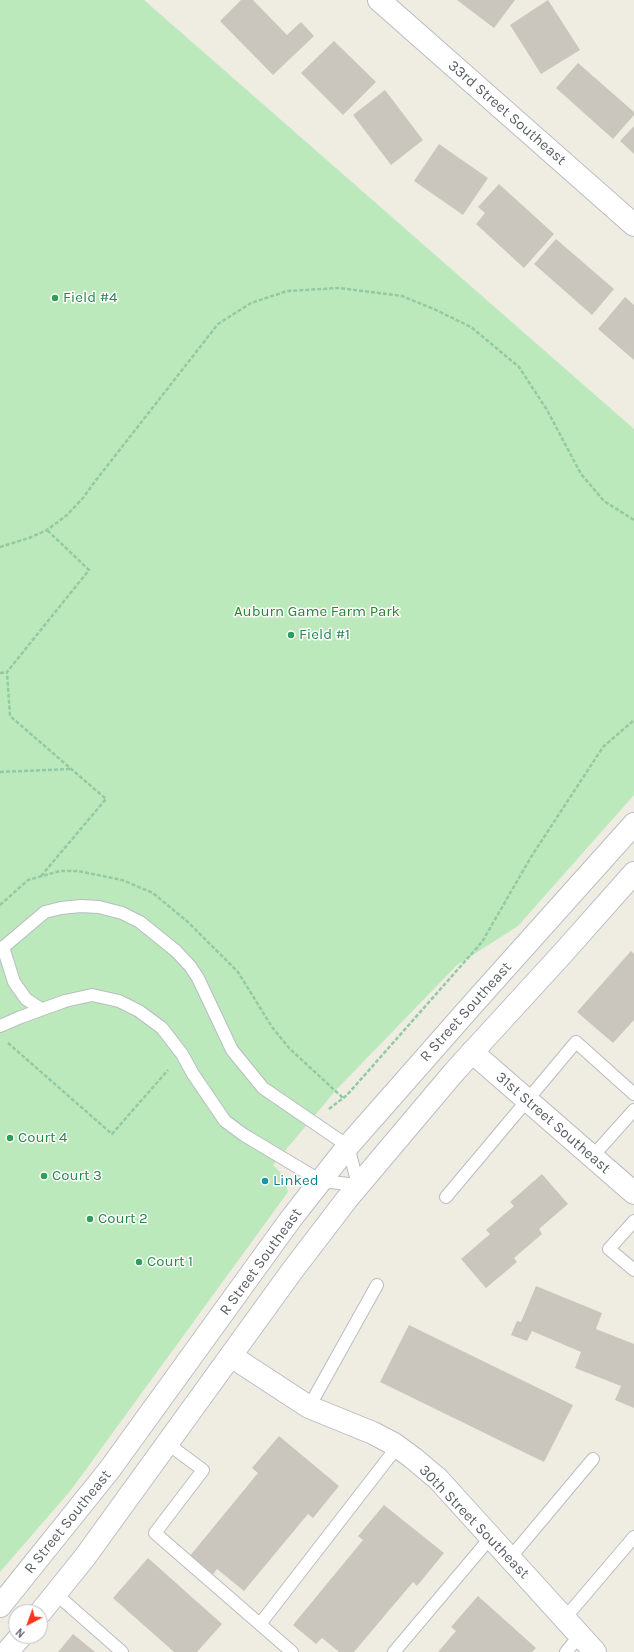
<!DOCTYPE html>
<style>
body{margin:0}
#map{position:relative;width:634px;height:1652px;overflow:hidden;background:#efece1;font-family:Karla,sans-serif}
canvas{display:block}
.north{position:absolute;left:8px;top:1604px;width:40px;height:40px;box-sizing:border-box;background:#fff;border:1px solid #bdbfc1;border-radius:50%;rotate:221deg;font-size:11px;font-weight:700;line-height:16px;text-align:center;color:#5a5e64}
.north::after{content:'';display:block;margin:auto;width:14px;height:18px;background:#fb341b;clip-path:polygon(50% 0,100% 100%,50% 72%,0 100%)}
</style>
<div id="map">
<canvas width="634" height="1652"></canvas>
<div class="north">N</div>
</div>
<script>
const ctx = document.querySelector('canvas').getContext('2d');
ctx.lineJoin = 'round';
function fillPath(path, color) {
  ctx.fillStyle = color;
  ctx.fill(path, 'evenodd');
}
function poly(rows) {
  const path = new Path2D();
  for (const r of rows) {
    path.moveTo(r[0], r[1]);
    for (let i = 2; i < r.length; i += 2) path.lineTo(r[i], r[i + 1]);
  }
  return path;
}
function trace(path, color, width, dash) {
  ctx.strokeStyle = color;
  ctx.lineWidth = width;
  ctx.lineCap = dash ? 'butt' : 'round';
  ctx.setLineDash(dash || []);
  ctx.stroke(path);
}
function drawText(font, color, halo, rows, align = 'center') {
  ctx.font = font + ' Karla,sans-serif';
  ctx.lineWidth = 3;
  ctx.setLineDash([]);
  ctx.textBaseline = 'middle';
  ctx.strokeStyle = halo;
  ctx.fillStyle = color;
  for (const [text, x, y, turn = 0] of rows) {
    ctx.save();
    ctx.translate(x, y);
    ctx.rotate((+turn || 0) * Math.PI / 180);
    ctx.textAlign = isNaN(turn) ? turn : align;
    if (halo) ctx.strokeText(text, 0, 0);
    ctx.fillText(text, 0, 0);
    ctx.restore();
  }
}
const green = poly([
 [0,0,144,0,634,429,634,795,518,926,457,965,337,1089,273,1165,283,1175,288,1192,71,1490,0,1572]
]);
const building = poly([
 [241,0,253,0,287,35,301,22,314,36,273,75,220,21],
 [457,0,515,0,494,28],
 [548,0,580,50,541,74,510,25],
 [334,41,376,82,343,115,301,73],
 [578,63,634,112,634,115,613,139,556,88],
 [385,90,423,140,391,165,353,115],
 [634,126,634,154,620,141],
 [439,144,488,178,463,215,414,181],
 [499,184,554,234,524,268,476,224,485,213,478,207],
 [556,239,614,289,592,315,534,264],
 [625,297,634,305,634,360,598,329],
 [631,951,634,954,634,1020,613,1043,577,1012],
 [542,1174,568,1204,539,1229,542,1234,514,1258,517,1262,486,1288,461,1259,490,1234,486,1230,514,1206,510,1202],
 [536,1286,602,1313,596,1329,634,1344,634,1408,615,1400,621,1386,575,1368,581,1352,532,1331,527,1341,511,1335,517,1321,521,1322],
 [409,1325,573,1405,544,1462,380,1382],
 [279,1436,339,1486,313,1518,308,1514,244,1591,217,1569,212,1576,189,1557,258,1473,252,1468],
 [384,1505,444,1553,417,1586,413,1582,354,1652,339,1652,322,1638,316,1644,293,1625,363,1540,358,1536],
 [148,1558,222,1624,197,1652,174,1652,113,1598],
 [478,1596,536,1648,532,1652,438,1652,456,1631,451,1627],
 [73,1634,95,1652,58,1652]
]);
const path = poly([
 [0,547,29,538,47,530,67,515,83,498,93,484,218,324,251,303,287,291,339,288,402,296,436,310,471,327,519,367,547,410,581,474,604,501,634,520],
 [0,673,7,672],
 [0,772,71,769],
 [41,876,106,799,10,716,7,672,89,570,47,530],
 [0,905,28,880,60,871,78,871,122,880,153,893,189,923,238,972,272,1027,289,1048,343,1098],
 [8,1043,112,1134,168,1070],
 [329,1109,347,1095,482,942,531,857,603,747,634,720]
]);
const lane = poly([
 [3,947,14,982,26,999,41,1009],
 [0,950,45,912,61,908,81,906,99,907,122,913,140,922,176,951,190,966,198,978,232,1050,263,1088,348,1146,358,1185,321,1181,244,1135,225,1121,193,1074,182,1054,162,1028,139,1011,119,1001,92,995,65,1001,21,1017,0,1026],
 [592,1157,634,1110],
 [446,1197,576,1042,634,1094],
 [634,1221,609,1249,634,1270],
 [309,1407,377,1285],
 [168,1444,203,1470,155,1533,292,1652],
 [510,1558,593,1459],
 [56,1594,122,1652],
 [565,1618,634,1537],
 [260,1624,397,1447],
 [394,1652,491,1537],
 [566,1652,580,1635]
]);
const street = poly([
 [379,0,634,225],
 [472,1052,634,1193],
 [231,1356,309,1407,373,1433,394,1444,413,1458,438,1479,595,1652]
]);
const secondary = poly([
 [0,1606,110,1469,290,1220,348,1146,472,1005,634,824],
 [40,1613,85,1557,292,1271,347,1199,455,1071,563,953,634,873],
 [7,1652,21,1636]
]);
const markers = [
 [55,298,4,"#2e9e5b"],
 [291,635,4,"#2e9e5b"],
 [10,1138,4,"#2e9e5b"],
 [44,1176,4,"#2e9e5b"],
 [265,1181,4,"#0f9aa8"],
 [90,1219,4,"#2e9e5b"],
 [139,1262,4,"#2e9e5b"]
];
const streetNames = [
 ["33rd Street Southeast",507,113,41],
 ["R Street Southeast",466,1012,-48],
 ["31st Street Southeast",553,1123,41],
 ["R Street Southeast",261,1262,-54],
 ["R Street Southeast",68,1522,-51],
 ["30th Street Southeast",474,1522,46]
];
const leisureNames = [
 ["Field #4",63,298],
 ["Field #1",299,635],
 ["Court 4",18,1138],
 ["Court 3",52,1176],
 ["Court 2",98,1219],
 ["Court 1",147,1262]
];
const parkNames = [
 ["Auburn Game Farm Park",317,612]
];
const cultureNames = [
 ["Linked",273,1181]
];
fillPath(green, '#bbe9bc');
fillPath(building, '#cac6be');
trace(lane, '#b9bcc2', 14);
trace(street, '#b9bcc2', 24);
trace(secondary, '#babec5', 24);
trace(path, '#93caa4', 2.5, [4, 2]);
trace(lane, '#fff', 12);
trace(street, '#fff', 22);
trace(secondary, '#fff', 22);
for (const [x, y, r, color] of markers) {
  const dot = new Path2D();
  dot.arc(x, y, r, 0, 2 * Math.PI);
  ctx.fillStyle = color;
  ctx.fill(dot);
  trace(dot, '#fff', 1.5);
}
drawText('15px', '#5a5e64', '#fff', streetNames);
drawText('15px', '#27864d', '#fff', leisureNames, 'left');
drawText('15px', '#2b8232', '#fff', parkNames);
drawText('15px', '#0d838f', '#fff', cultureNames, 'left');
</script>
